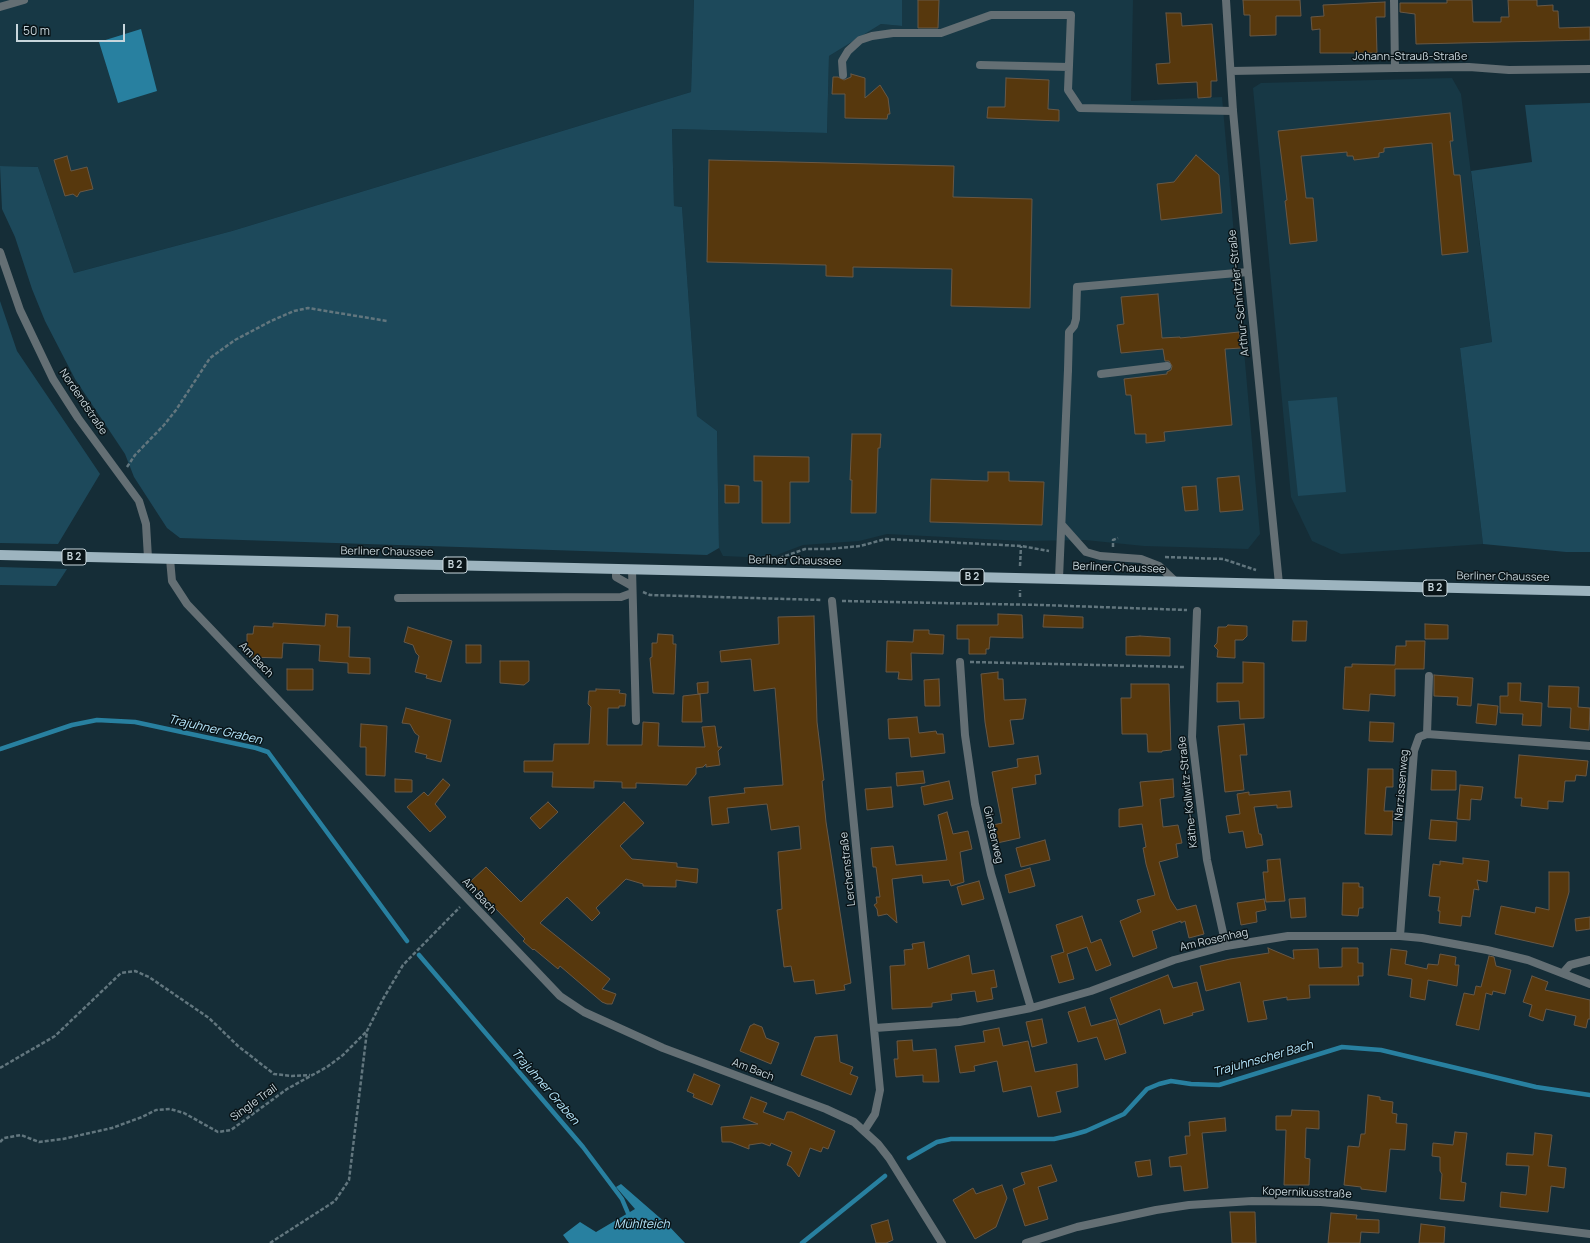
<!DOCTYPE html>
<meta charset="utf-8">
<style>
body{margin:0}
#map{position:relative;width:1590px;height:1243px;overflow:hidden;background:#152d37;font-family:Manrope,sans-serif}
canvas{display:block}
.scale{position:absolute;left:16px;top:24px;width:109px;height:18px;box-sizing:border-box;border:2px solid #c8d6dc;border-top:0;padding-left:5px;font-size:12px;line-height:14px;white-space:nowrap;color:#c8d6dc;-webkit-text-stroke:3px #091418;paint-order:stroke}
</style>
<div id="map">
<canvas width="1590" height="1243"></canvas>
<div class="scale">50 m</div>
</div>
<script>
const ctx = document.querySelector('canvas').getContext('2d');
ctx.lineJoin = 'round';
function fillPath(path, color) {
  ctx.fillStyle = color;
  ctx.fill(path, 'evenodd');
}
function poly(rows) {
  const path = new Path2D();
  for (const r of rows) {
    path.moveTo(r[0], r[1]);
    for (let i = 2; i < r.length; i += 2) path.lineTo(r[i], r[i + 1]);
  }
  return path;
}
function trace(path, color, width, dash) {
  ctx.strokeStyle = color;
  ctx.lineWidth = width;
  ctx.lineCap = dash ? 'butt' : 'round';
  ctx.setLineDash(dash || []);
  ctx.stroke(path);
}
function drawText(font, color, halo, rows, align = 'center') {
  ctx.font = font + ' Manrope,sans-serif';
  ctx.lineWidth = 3;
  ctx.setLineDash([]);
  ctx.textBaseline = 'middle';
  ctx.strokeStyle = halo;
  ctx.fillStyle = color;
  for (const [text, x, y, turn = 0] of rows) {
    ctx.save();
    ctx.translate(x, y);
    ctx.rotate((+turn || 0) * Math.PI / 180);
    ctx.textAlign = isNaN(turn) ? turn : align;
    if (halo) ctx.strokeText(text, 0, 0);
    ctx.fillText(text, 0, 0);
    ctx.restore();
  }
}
const built = poly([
 [0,0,694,0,691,92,232,231,74,273,38,167,0,166],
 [902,0,1133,0,1131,101,1222,97,1260,534,1248,549,1144,546,1085,540,1022,541,887,534,859,541,803,545,769,558,723,556,719,548,717,431,697,416,682,207,674,206,672,129,827,133,829,56,881,24,902,26],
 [1452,78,1461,94,1492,342,1460,348,1483,544,1341,554,1312,541,1291,497,1253,88,1261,83]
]);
const green = poly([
 [694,0,902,0,902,26,881,24,829,56,827,133,672,129,674,206,682,207,697,416,717,431,719,548,707,555,180,538,167,528,134,477,125,454,75,379,45,321,32,289,15,237,2,209,0,166,38,167,74,273,232,231,691,92],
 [1590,103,1590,552,1566,552,1483,544,1460,348,1492,342,1471,171,1532,162,1525,105],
 [0,301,17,351,100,474,58,544,0,543],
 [1337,397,1346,492,1298,496,1288,401],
 [0,567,67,569,56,586,0,585]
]);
const water = poly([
 [141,29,157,91,118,103,99,42],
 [621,1184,667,1224,685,1243,569,1243,563,1235,580,1222,596,1232,635,1209,616,1187]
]);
const stream = poly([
 [0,749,72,725,97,720,135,722,256,748,268,752,407,941],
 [419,955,583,1147,622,1199,630,1218],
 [909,1158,937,1142,951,1139,1054,1139,1072,1135,1086,1131,1124,1114,1147,1089,1159,1084,1171,1081,1191,1084,1219,1085,1342,1047,1381,1050,1536,1087,1590,1095],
 [802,1243,885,1176]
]);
const building = poly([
 [918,0,939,0,938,28,918,28,918,0],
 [1243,0,1300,0,1301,16,1276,16,1276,35,1250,36,1250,15,1244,15,1243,0],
 [1447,0,1472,0,1473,22,1501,22,1501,17,1509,17,1508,0,1537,0,1537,6,1553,5,1553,11,1558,11,1559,28,1590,27,1590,40,1416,44,1415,14,1400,12,1400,3,1447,3,1447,0],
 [1385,2,1385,17,1376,17,1377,53,1320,53,1320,29,1312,30,1311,17,1324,16,1323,5,1385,2],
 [1166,13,1181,13,1182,26,1212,24,1217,81,1211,81,1211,97,1198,98,1197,82,1158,84,1156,64,1170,63,1166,13],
 [851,74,865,78,865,98,880,85,888,98,890,114,888,114,887,119,845,118,845,94,832,94,833,77,838,77,844,80,851,77,851,74],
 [1006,78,1049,80,1048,109,1059,110,1059,121,987,118,988,107,1005,107,1006,78],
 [1450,113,1453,141,1450,141,1454,175,1460,175,1468,252,1442,255,1432,143,1384,148,1384,152,1379,153,1379,157,1354,160,1353,156,1347,156,1347,152,1301,156,1306,198,1313,198,1317,241,1290,244,1285,201,1287,200,1278,131,1450,113],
 [1196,155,1219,175,1222,213,1161,220,1157,184,1174,182,1196,155],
 [67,156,71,171,87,167,93,189,80,192,77,197,73,194,65,196,54,160,67,156],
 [709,160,954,166,953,197,1032,199,1030,308,951,306,952,269,853,267,853,277,826,276,826,265,707,262,709,160],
 [1158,294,1162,338,1180,337,1180,338,1239,332,1241,348,1225,349,1232,425,1164,432,1165,441,1146,443,1146,434,1135,434,1131,395,1126,395,1124,379,1167,374,1167,372,1171,370,1172,366,1169,361,1165,361,1163,349,1121,353,1117,325,1124,324,1121,297,1158,294],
 [852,434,881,434,880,448,878,448,876,513,851,513,852,480,850,480,852,434],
 [754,456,809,457,809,482,790,482,790,523,762,523,762,481,754,481,754,456],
 [988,472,1009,472,1009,481,1044,482,1042,525,930,522,931,479,988,481,988,472],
 [1239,476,1243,510,1220,512,1217,478,1239,476],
 [725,485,739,486,739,503,725,503,725,485],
 [1196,486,1198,510,1185,511,1182,487,1196,486],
 [326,614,338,615,337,627,350,627,349,657,370,658,370,674,348,673,348,663,319,661,320,645,283,643,282,658,247,657,247,634,253,634,254,626,273,627,273,623,325,626,326,614],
 [998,614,1022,615,1023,638,990,637,989,649,986,649,986,654,969,654,969,639,957,639,957,625,998,625,998,614],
 [1044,615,1083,617,1083,628,1043,627,1044,615],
 [814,616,817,722,824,780,822,781,826,822,851,983,844,985,845,990,816,994,814,980,794,982,791,966,784,967,777,910,782,909,778,852,801,849,799,826,771,830,767,804,727,808,729,823,712,825,709,797,745,793,744,788,783,785,775,688,754,691,751,659,721,662,720,651,779,644,778,617,814,616],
 [1293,621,1307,621,1306,641,1292,641,1293,621],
 [1425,624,1448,625,1448,639,1425,639,1425,624],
 [1228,625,1247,626,1247,636,1243,640,1235,640,1235,658,1217,657,1218,650,1214,646,1217,643,1218,627,1226,627,1228,625],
 [408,627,452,641,441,682,426,678,427,675,415,672,419,656,416,653,413,645,404,642,408,627],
 [914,630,929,630,929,634,944,635,943,654,911,653,912,680,898,679,899,672,886,672,887,641,913,642,914,630],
 [658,634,673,635,673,644,676,644,674,694,653,693,650,658,652,657,652,643,657,643,658,634],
 [1140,636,1170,638,1170,656,1126,655,1126,637,1140,636],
 [1406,641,1425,641,1424,669,1395,669,1395,696,1370,694,1369,711,1343,709,1345,667,1352,667,1352,664,1395,665,1396,646,1406,646,1406,641],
 [466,645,481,645,481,663,466,663,466,645],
 [500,661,529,661,529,681,524,685,500,683,500,661],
 [1243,662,1264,663,1264,718,1240,719,1239,701,1217,702,1217,683,1243,683,1243,662],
 [287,669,313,669,313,690,287,690,287,669],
 [998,672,998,679,1003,679,1004,700,1026,699,1023,719,1010,720,1014,744,989,747,985,722,981,674,998,672],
 [1434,675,1473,678,1471,706,1457,705,1458,697,1434,696,1434,675],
 [939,679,940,706,925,706,924,680,939,679],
 [708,682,708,693,698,694,697,683,708,682],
 [1508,683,1521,683,1520,701,1542,703,1541,726,1522,725,1523,714,1500,713,1500,696,1508,696,1508,683],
 [1131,684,1169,684,1171,750,1162,751,1162,752,1148,752,1147,734,1122,734,1121,698,1131,698,1131,684],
 [1549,686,1579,687,1578,707,1590,708,1589,730,1570,728,1571,708,1548,707,1549,686],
 [596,689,620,690,619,693,626,694,625,706,619,706,619,708,608,708,607,745,642,745,643,722,659,723,658,746,705,747,702,727,715,726,718,747,722,747,718,751,720,765,706,767,706,764,703,767,696,768,696,774,687,785,636,783,636,788,622,788,622,782,594,781,594,788,552,787,553,772,524,772,524,761,553,761,554,744,589,744,591,707,588,704,589,691,596,691,596,689],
 [700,694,702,722,682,722,683,696,700,694],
 [1478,704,1498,706,1496,725,1476,723,1478,704],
 [406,708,451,720,441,762,426,758,427,755,415,752,419,736,415,733,410,724,402,723,406,708],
 [917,717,919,733,936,731,937,734,943,734,945,753,911,757,909,738,889,739,888,719,917,717],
 [1370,722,1394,723,1393,742,1369,741,1370,722],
 [361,724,387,726,385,776,366,775,366,747,360,747,361,724],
 [1244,724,1247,755,1240,755,1244,790,1225,792,1218,726,1244,724],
 [1519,755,1588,761,1586,776,1576,775,1575,781,1565,781,1563,802,1548,801,1548,809,1521,806,1522,798,1515,798,1519,755],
 [1038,756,1041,774,1035,775,1036,784,1012,788,1020,838,997,843,993,825,1002,823,992,772,1018,767,1017,759,1038,756],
 [1368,769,1393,769,1393,787,1386,787,1384,811,1393,811,1392,835,1365,834,1368,769],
 [1432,770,1456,771,1456,790,1431,790,1432,770],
 [923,771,925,783,897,786,896,773,923,771],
 [395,779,412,780,412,792,395,792,395,779],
 [443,779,450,785,435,804,446,817,430,832,407,807,424,792,428,796,443,779],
 [1173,779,1174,797,1160,799,1163,827,1178,825,1182,843,1176,844,1178,857,1159,862,1170,899,1177,910,1196,905,1204,934,1189,938,1185,921,1181,923,1181,921,1152,931,1157,948,1133,957,1120,921,1141,912,1137,900,1155,895,1146,864,1143,848,1146,847,1142,824,1119,827,1119,809,1143,806,1140,782,1173,779],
 [949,781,953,799,924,805,921,787,949,781],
 [1460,785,1483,787,1481,800,1471,799,1470,820,1457,819,1460,785],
 [891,787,893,807,867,810,865,789,891,787],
 [1290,791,1292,807,1277,808,1277,805,1254,807,1259,834,1261,834,1263,845,1246,848,1243,831,1229,833,1226,816,1240,814,1237,794,1249,792,1249,795,1290,791],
 [548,802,558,812,540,829,530,818,548,802],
 [624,802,644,823,620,846,632,859,677,863,677,867,698,869,697,883,676,880,676,887,643,886,643,884,626,879,596,908,600,913,592,921,567,897,540,923,610,979,602,989,616,994,612,1004,607,1004,602,1002,560,966,558,969,534,949,533,950,523,941,525,939,470,882,486,867,521,902,624,802],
 [947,812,953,834,968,831,972,849,960,852,964,882,951,886,949,880,923,883,922,875,892,879,897,923,887,914,878,916,877,909,874,905,877,903,876,897,880,897,876,867,873,867,871,848,893,846,896,865,947,860,938,815,947,812],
 [1431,820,1457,822,1456,841,1429,839,1431,820],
 [1045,840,1050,860,1021,867,1016,848,1045,840],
 [1463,858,1489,861,1487,882,1477,880,1479,890,1474,889,1470,917,1462,916,1461,926,1439,923,1440,911,1438,911,1440,897,1429,896,1433,864,1440,865,1440,861,1463,864,1463,858],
 [1280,859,1285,901,1266,902,1263,872,1268,872,1267,860,1280,859],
 [1030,868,1035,886,1009,893,1005,875,1030,868],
 [1549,872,1569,872,1569,892,1553,947,1495,934,1501,906,1535,913,1536,907,1549,910,1549,872],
 [979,881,984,899,962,905,957,887,979,881],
 [1343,883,1359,883,1359,887,1363,887,1363,908,1359,908,1358,916,1342,915,1343,883],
 [1305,898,1306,917,1291,918,1289,899,1305,898],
 [1264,899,1266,910,1256,912,1257,922,1241,925,1237,903,1264,899],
 [1082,916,1091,943,1101,939,1111,965,1096,971,1087,947,1067,954,1074,979,1059,983,1051,956,1064,952,1056,925,1082,916],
 [1590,917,1590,929,1576,931,1575,919,1590,917],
 [924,942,928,969,969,955,972,974,994,970,997,987,991,988,993,999,977,1002,975,991,951,994,952,1000,932,1003,932,1007,892,1009,890,966,905,965,904,950,913,949,912,944,924,942],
 [1268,948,1294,959,1293,950,1318,949,1319,968,1342,967,1342,948,1358,948,1358,963,1363,963,1363,976,1358,976,1359,985,1309,985,1310,998,1287,1000,1287,997,1263,1001,1267,1019,1248,1022,1240,982,1206,991,1200,966,1230,959,1269,953,1268,948],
 [1391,949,1407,951,1405,964,1427,969,1428,964,1438,965,1440,954,1456,957,1455,965,1459,965,1457,986,1428,980,1425,1000,1410,997,1412,979,1388,975,1391,949],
 [1489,956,1494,957,1496,966,1511,970,1505,994,1493,991,1492,995,1486,993,1479,1030,1456,1025,1464,993,1474,995,1476,986,1481,987,1489,956],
 [1168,975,1173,988,1197,982,1204,1010,1192,1013,1193,1015,1164,1024,1160,1009,1120,1025,1110,998,1168,975],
 [1532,976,1548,982,1545,990,1590,1000,1590,1019,1588,1019,1586,1028,1574,1025,1576,1016,1546,1009,1543,1021,1529,1016,1532,1005,1523,1002,1532,976],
 [1085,1007,1091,1026,1116,1019,1126,1053,1105,1060,1097,1037,1078,1042,1068,1012,1085,1007],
 [1042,1019,1047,1043,1032,1047,1026,1022,1042,1019],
 [754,1024,762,1027,766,1038,779,1043,771,1064,740,1051,750,1026,754,1024],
 [999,1028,1003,1046,1028,1041,1035,1072,1077,1064,1078,1087,1056,1092,1061,1112,1038,1117,1031,1086,1003,1092,997,1061,974,1066,975,1071,960,1073,955,1046,985,1042,983,1031,999,1028],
 [837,1035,840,1062,853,1067,850,1074,858,1077,851,1095,801,1075,815,1037,837,1035],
 [912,1040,913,1051,936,1049,939,1082,923,1082,923,1075,896,1077,894,1059,898,1059,897,1041,912,1040],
 [694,1074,720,1085,712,1105,693,1097,694,1094,687,1091,694,1074],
 [1368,1095,1380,1097,1380,1100,1393,1102,1392,1113,1397,1114,1396,1123,1407,1124,1405,1150,1390,1149,1386,1192,1361,1189,1361,1187,1344,1185,1348,1146,1359,1147,1361,1134,1365,1134,1368,1095],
 [751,1097,767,1103,763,1112,784,1120,787,1112,792,1112,835,1131,828,1149,823,1147,821,1152,810,1148,799,1177,791,1167,787,1165,792,1152,771,1143,770,1146,762,1143,749,1145,749,1149,731,1142,722,1142,721,1127,758,1124,743,1118,751,1097],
 [1292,1110,1319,1111,1319,1129,1306,1128,1305,1158,1310,1159,1309,1185,1284,1185,1286,1130,1276,1130,1276,1116,1291,1116,1292,1110],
 [1225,1118,1226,1131,1202,1133,1208,1188,1184,1191,1181,1166,1170,1167,1169,1157,1187,1154,1185,1136,1190,1136,1189,1122,1225,1118],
 [1455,1132,1467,1133,1461,1182,1466,1183,1464,1201,1440,1199,1442,1174,1440,1171,1440,1157,1432,1156,1433,1143,1453,1145,1455,1132],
 [1535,1133,1552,1135,1548,1166,1566,1168,1564,1188,1551,1186,1548,1212,1500,1207,1501,1192,1526,1195,1529,1166,1506,1165,1507,1153,1533,1155,1535,1133],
 [1150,1160,1152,1175,1138,1177,1135,1162,1150,1160],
 [1051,1165,1057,1181,1038,1187,1048,1219,1025,1226,1013,1189,1025,1184,1021,1173,1051,1165],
 [1002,1185,1007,1198,996,1227,975,1239,953,1200,973,1188,976,1194,1002,1185],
 [1230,1212,1255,1212,1256,1243,1232,1243,1230,1212],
 [1331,1213,1357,1215,1356,1219,1379,1220,1379,1233,1361,1232,1360,1243,1328,1243,1331,1213],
 [888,1220,893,1240,886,1243,876,1243,871,1225,888,1220],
 [1421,1224,1445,1227,1444,1243,1419,1243,1421,1224]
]);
const path = poly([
 [127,467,135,455,164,425,176,410,210,358,235,340,271,321,294,311,308,308,387,321],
 [1113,547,1113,540,1118,538],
 [1165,557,1223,559,1256,570],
 [774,560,805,549,829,549,860,546,886,539,1021,546,1049,551],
 [1020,566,1021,546],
 [643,592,650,595,821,600],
 [1020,597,1020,590],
 [842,601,1041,605,1187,610],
 [970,662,1185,667],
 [0,1068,55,1036,121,973,135,971,149,977,209,1018,238,1046,274,1074,292,1076,310,1075],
 [0,1142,4,1138,21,1135,39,1142,63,1139,112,1128,142,1117,156,1110,170,1109,184,1113,218,1132,231,1130,287,1089,327,1067,343,1055,367,1031],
 [270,1243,335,1201,349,1180,367,1031,383,999,403,965,460,907]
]);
const service = poly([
 [980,65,1069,67],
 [843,75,842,61,848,51,860,40,872,36,893,33,941,33,991,15,1071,15,1068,90,1080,108,1233,111],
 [1068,370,1069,332,1074,326,1076,319,1077,287,1248,272],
 [1101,374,1167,366],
 [616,569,616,577,632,586],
 [632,569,636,721],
 [398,598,621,597,632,593],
 [1427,734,1429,676]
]);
const minor = poly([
 [1226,0,1233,111,1248,272,1279,584],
 [1394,0,1395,68],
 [0,7,24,0],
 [1231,71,1395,68,1469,67,1509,70,1590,69],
 [0,252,20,310,53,379,78,418,139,501,146,524,148,558],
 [1062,525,1086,552,1100,556,1141,559,1159,566,1176,582],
 [170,559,172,581,187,604,560,996,584,1012,663,1048,826,1109,854,1122,878,1144,889,1158,942,1243],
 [1059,578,1068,370],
 [832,601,880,1090,875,1114,864,1131],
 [1197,611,1192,737,1207,860,1226,946],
 [960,662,965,735,975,804,991,874,1031,1008],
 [1400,936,1414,751,1419,737,1427,734,1590,746],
 [1563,973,1570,965,1590,960],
 [875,1028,959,1022,1031,1008,1091,991,1174,960,1226,946,1288,936,1400,936,1422,938,1487,950,1528,960,1590,984],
 [1026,1243,1077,1227,1156,1210,1189,1205,1252,1201,1321,1202,1352,1205,1590,1234]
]);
const primary = poly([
 [0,555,1590,591]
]);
const shields = [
 [74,557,24],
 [455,565,24],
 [972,577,24],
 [1435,588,24]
];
const shieldNames = [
 ["B 2",74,557],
 ["B 2",455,565],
 ["B 2",972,577],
 ["B 2",1435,588]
];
const streetNames = [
 ["Johann-Strauß-Straße",1410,57],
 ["Arthur-Schnitzler-Straße",1239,293,-96],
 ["Nordendstraße",83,402,56],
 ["Berliner Chaussee",387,552,1],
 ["Berliner Chaussee",795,561,1],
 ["Berliner Chaussee",1119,568,2],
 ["Berliner Chaussee",1503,577,1],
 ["Am Bach",256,660,46],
 ["Narzissenweg",1402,785,-85],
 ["Käthe-Kollwitz-Straße",1188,792,-96],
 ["Ginsterweg",993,835,77],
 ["Lerchenstraße",848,869,-96],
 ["Am Bach",479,896,47],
 ["Am Rosenhag",1214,940,-13],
 ["Am Bach",753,1070,21],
 ["Single Trail",254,1103,-36],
 ["Kopernikusstraße",1307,1193,2]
];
const waterNames = [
 ["Trajuhner Graben",215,730,13],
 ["Trajuhnscher Bach",1263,1059,-16],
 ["Trajuhner Graben",545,1087,49],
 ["Mühlteich",642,1225]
];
fillPath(built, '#173845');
fillPath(green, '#1d495b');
fillPath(water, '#2880a0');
trace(stream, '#2880a0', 4.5);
fillPath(building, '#57380d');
trace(building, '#685846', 1);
trace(path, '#62767e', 2.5, [4, 2]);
trace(service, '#646f74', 8);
trace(minor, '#646f74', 8);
trace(primary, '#9db4bf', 10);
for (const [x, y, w] of shields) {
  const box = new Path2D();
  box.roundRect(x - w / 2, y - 8, w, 16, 3);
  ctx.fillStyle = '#091418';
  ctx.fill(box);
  trace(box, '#c8d6dc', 1);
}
drawText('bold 10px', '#c8d6dc', null, shieldNames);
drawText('11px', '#c8d6dc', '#091418', streetNames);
drawText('italic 12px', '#b7e8fe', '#091418', waterNames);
</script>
